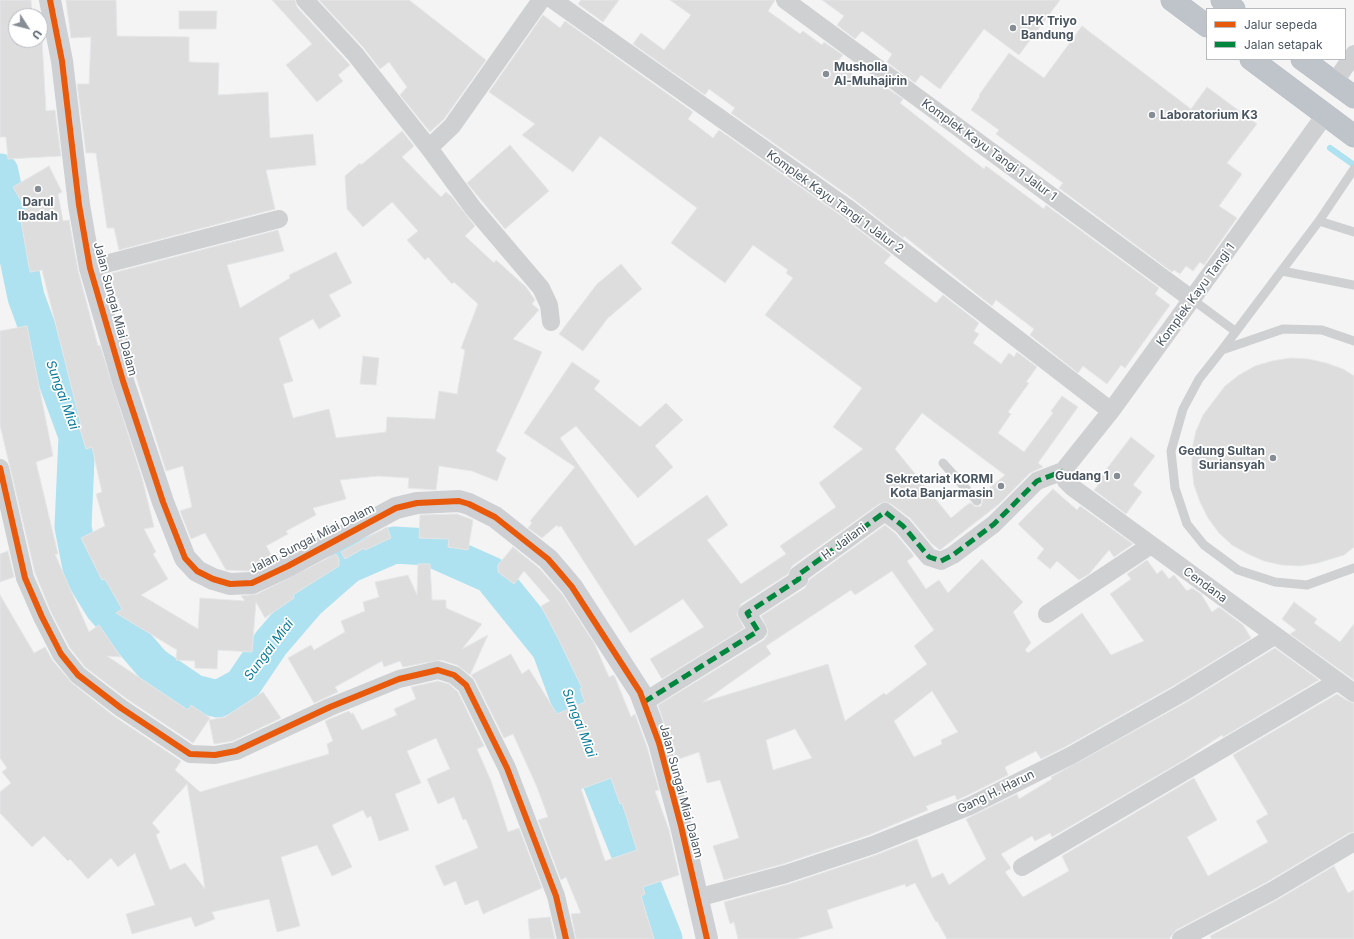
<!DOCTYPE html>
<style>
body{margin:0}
#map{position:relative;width:1354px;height:939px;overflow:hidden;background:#f4f4f4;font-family:Inter,sans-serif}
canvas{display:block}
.legend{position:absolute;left:1206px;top:8px;width:140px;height:52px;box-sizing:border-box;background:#fff;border:1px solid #b7bbc0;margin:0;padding:5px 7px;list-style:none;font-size:12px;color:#4a5661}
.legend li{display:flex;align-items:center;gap:8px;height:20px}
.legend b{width:20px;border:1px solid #b7bbc0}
.north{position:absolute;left:8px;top:8px;width:40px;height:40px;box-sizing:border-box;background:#fff;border:1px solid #b7bbc0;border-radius:50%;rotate:126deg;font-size:11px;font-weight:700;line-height:16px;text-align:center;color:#4a5661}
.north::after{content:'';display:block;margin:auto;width:14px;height:18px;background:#868d94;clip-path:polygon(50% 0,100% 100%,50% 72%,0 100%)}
</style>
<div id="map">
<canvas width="1354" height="939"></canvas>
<ul class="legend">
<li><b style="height:5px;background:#e8590c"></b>Jalur sepeda</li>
<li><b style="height:5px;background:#00873e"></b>Jalan setapak</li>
</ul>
<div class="north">U</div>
</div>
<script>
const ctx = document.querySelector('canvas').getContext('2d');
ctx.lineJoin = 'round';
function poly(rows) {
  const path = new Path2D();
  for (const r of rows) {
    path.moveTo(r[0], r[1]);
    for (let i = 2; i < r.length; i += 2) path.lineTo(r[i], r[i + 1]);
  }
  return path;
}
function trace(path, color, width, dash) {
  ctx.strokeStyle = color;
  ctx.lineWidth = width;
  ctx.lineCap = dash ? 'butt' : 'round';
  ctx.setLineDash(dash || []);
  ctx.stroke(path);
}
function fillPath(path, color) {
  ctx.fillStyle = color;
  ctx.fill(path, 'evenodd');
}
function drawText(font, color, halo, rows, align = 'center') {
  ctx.font = font + ' Inter,sans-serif';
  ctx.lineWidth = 3.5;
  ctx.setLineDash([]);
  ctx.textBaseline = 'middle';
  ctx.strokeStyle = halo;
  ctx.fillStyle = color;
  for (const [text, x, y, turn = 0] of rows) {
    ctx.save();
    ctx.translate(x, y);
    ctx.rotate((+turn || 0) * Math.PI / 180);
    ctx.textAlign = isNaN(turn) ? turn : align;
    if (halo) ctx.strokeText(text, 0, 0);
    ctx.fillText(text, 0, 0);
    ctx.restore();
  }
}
const stream = poly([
 [1330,148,1354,165]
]);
const river = poly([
 [0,172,26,297,77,436,73,527,82,573,103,607,153,665,194,693,218,699,242,686,271,643,308,600,348,565,394,545,428,547,491,575,550,648,583,737,664,939]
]);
const building = poly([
 [0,0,31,0,32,16,16,16,16,40,42,40,46,111,55,110,61,156,8,159,6,137,0,137,0,0],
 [66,0,116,0,117,36,189,37,189,62,219,63,218,95,268,92,270,138,313,134,316,165,266,170,275,209,119,250,114,228,107,228,96,153,86,153,77,84,89,84,91,37,71,38,66,0],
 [272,0,295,0,297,7,350,65,338,75,343,81,317,102,286,65,312,44,272,0],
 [319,0,409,0,486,60,444,119,430,132,400,95,407,87,389,62,380,69,363,47,319,0],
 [581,0,619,0,603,22,578,4,581,0],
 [670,0,775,0,768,11,800,34,803,31,822,45,824,42,843,55,837,62,868,86,874,79,903,99,900,103,984,169,986,166,1044,209,1046,205,1159,288,1155,294,1170,305,1125,368,1121,365,1107,384,1083,366,1078,373,1030,335,1034,329,996,300,992,306,904,236,903,238,852,198,731,113,735,108,709,89,705,95,633,44,641,33,664,50,691,15,670,0],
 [822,0,1060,0,1019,55,984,29,940,89,921,75,915,83,887,62,892,54,862,31,855,39,837,25,844,16,822,0],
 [179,11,217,11,216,29,179,29,179,11],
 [543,15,560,28,565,21,693,112,688,119,713,138,719,130,840,215,891,255,884,263,936,303,943,295,979,323,974,331,979,334,973,343,1001,364,1009,353,1014,357,1017,352,1037,367,1026,382,1029,383,1008,412,1011,414,998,433,1024,452,1053,413,1051,411,1062,396,1078,407,1038,463,1043,467,1030,473,999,504,940,550,932,544,910,518,891,504,885,502,879,504,792,566,788,574,741,604,737,614,744,628,662,679,650,659,704,627,683,599,630,633,561,526,558,527,557,525,542,538,528,528,532,523,530,521,575,467,524,433,572,362,600,381,594,389,640,427,666,403,683,420,655,446,673,467,638,498,576,426,560,438,635,546,707,495,728,525,707,540,741,584,786,554,780,546,836,507,819,483,863,449,833,427,862,388,765,315,793,278,786,273,788,270,753,245,725,283,671,243,697,208,600,136,573,172,522,135,535,124,489,92,543,15],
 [922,413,1005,475,980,496,983,500,981,506,976,507,971,503,968,504,951,518,895,449,922,413],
 [1082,26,1191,109,1207,87,1257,124,1227,163,1242,174,1219,206,1237,218,1204,265,1200,262,1193,271,1186,266,1180,274,1174,270,1172,272,1059,188,1063,183,996,134,999,130,971,110,980,96,979,95,1009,53,1044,78,1082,26],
 [402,131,414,146,402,157,441,197,446,192,452,197,475,226,465,236,494,263,496,260,526,287,535,300,532,304,539,310,513,339,542,352,496,451,506,458,497,481,472,471,439,466,436,490,408,488,409,478,378,476,340,480,346,499,313,508,316,515,286,531,288,534,266,546,274,559,249,571,226,570,205,533,191,539,180,511,192,507,183,466,166,471,123,336,129,333,118,298,112,300,105,275,278,230,284,251,227,265,240,308,290,278,289,275,336,252,352,283,329,295,341,316,319,329,313,319,279,338,293,381,283,384,293,418,329,409,336,438,386,432,387,417,435,419,439,391,457,394,465,350,461,348,478,304,454,282,452,284,428,257,425,260,407,240,418,231,392,202,363,227,347,209,345,176,360,163,361,165,402,131],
 [510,145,549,191,505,229,467,183,510,145],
 [49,166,62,192,58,194,63,221,69,220,78,270,98,346,100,345,142,478,154,527,144,529,156,552,153,554,168,579,141,595,198,629,200,598,245,601,241,596,257,594,336,554,339,559,339,566,293,595,294,598,265,618,256,602,252,652,218,650,217,669,195,668,195,661,176,660,177,650,116,613,122,609,105,579,102,580,81,538,105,526,96,494,102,492,92,447,86,449,80,429,82,429,42,270,30,272,20,215,28,213,13,187,49,166],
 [621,264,642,289,608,318,583,351,559,334,597,284,621,264],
 [27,326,53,456,36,462,58,554,55,554,89,632,99,625,121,657,107,656,188,710,191,705,210,718,193,743,127,699,85,667,70,648,51,612,35,573,0,425,0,331,27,326],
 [363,356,379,358,376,385,360,384,363,356],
 [1290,358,1308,359,1326,363,1343,369,1354,376,1354,547,1344,555,1318,563,1300,566,1282,565,1264,561,1248,554,1232,545,1219,533,1208,518,1200,502,1194,485,1192,467,1192,449,1196,431,1203,415,1225,386,1239,375,1255,366,1272,361,1290,358],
 [1131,437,1155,456,1133,485,1142,492,1126,514,1094,490,1099,484,1096,483,1131,437],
 [1053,489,1077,510,1080,506,1133,544,1114,557,1109,550,1089,574,1079,580,1057,561,1050,569,1037,558,1044,549,1018,524,1053,489],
 [457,514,473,520,468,550,448,547,449,539,419,538,420,515,457,514],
 [885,525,896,534,914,556,907,561,926,589,939,580,948,593,982,559,1023,602,1013,612,1031,643,1025,650,1028,653,1082,613,1111,655,1144,641,1110,594,1131,579,1127,574,1147,560,1157,574,1162,570,1169,579,1174,575,1187,591,1192,588,1201,594,1212,612,1219,607,1243,625,1251,638,1175,685,1065,747,1041,759,1036,751,1005,767,1008,775,966,796,957,800,955,795,926,806,928,810,869,835,783,864,724,880,713,846,739,838,720,780,707,783,699,752,676,760,658,705,764,640,767,636,768,630,761,616,805,588,809,580,885,525],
 [892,571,934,630,914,646,927,664,886,695,884,693,845,721,828,664,703,702,771,654,766,646,851,590,855,595,892,571],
 [932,691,958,732,941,740,942,744,914,757,894,721,932,691],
 [795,729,812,758,773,770,766,740,795,729],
 [387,527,391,538,365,550,364,548,345,559,341,552,387,527],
 [513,547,539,568,562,594,594,643,609,677,614,675,631,717,635,714,647,747,659,790,655,791,669,830,679,875,643,887,645,894,641,896,654,939,576,939,571,914,581,913,566,877,561,880,538,820,548,817,537,787,513,734,504,738,475,680,471,675,511,654,522,674,529,669,557,714,585,702,580,689,582,688,559,640,541,606,550,601,524,571,514,584,498,572,498,565,513,547],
 [611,778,620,804,622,803,637,850,605,861,581,789,611,778],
 [8,551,14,577,0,582,0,554,8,551],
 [418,564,430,564,432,600,446,600,446,608,482,624,462,649,488,635,470,675,457,665,441,660,403,667,400,661,384,667,382,661,335,687,338,692,314,703,288,658,311,645,314,650,345,632,341,621,365,611,363,602,379,597,375,582,408,575,417,595,418,564],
 [0,595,34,653,45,647,53,661,72,683,115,717,181,761,175,770,200,792,329,754,327,744,333,741,325,721,349,711,351,714,353,713,362,730,397,715,394,709,416,699,411,687,438,681,449,684,458,692,484,746,477,749,491,781,508,832,519,828,542,888,483,914,478,900,465,905,456,881,444,886,435,866,478,848,466,819,463,820,454,797,438,804,427,779,450,769,436,738,407,751,421,783,395,794,409,830,379,841,371,816,367,818,363,810,332,825,352,867,332,876,317,845,281,857,300,926,277,932,269,899,212,912,215,919,195,927,191,917,132,934,126,914,155,905,135,853,118,867,111,858,88,879,70,859,68,861,44,836,32,847,0,813,0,792,11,783,2,772,7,768,0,758,0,595],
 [187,784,201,863,205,889,185,863,170,870,156,835,160,832,152,823,187,784],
 [1294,602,1317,619,1314,623,1340,642,1354,624,1354,680,1290,634,1296,630,1282,619,1294,602],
 [1275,648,1319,680,1223,737,1222,735,1184,760,1052,837,1050,833,1035,841,1032,836,1001,854,1011,868,1005,872,1023,897,1069,871,1062,856,1194,778,1217,820,1187,837,1208,876,1268,842,1256,821,1268,814,1233,755,1337,694,1348,701,1354,703,1354,832,1349,833,1267,882,1176,930,1169,939,947,939,937,921,936,922,915,883,906,887,905,884,827,910,833,928,796,939,738,939,734,922,730,924,724,902,789,884,876,855,917,839,932,878,943,873,949,885,986,859,966,819,1017,794,1019,799,1052,779,1051,777,1185,703,1275,648],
 [263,692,281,718,233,741,214,744,209,720,225,717,263,692],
 [1334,866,1348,893,1354,890,1354,939,1212,939,1210,936,1277,900,1334,866],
 [550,917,555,939,530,939,528,919,550,917]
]);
const lane = poly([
 [1319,221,1354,232],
 [1282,271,1354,285],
 [1193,300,1235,331],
 [1354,341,1322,330,1283,329,1222,350,1199,379,1183,409,1171,451,1175,488,1187,524,1204,545,1238,570,1275,582,1307,585,1354,568],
 [1222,350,1319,221,1354,169],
 [943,463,977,501]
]);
const street = poly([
 [305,0,355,54,429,148,452,126,541,0],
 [553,0,846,207,1111,411],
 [785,0,1193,300],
 [1334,83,1354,54],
 [429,148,473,208,541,288,549,305,551,322],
 [90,268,279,219],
 [0,468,25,578,42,617,61,654,78,675,121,708,190,754,215,755,236,751,330,707,399,679,438,670,454,675,466,685,507,768,556,896,566,939],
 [1063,471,1111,411,1325,115],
 [1063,471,1066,481,1072,487,1354,693],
 [1047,614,1151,545],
 [644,702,758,631,747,613,799,579,798,575,885,512,903,526,929,557,941,561,953,555,994,524,1037,481,1063,471],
 [1022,867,1338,681],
 [697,898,786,874,873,845,970,806,1070,756,1180,694,1274,636],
 [1181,939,1272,891,1354,842]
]);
const secondary = poly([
 [50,0,62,61,79,205,90,268,123,381,163,502,185,558,197,571,213,579,230,584,252,583,288,566,396,508,417,503,459,501,469,504,495,517,548,559,561,574,572,587,640,692,659,743,681,826,707,939]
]);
const highway = poly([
 [1172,0,1207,26],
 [1222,0,1234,9],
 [1251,59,1354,136],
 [1302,59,1354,97]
]);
const quiet = poly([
 [644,702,758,631,747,613,799,579,798,575,885,512,903,526,929,557,941,561,953,555,994,524,1037,481,1063,471]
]);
const cycleway = poly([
 [50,0,62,61,79,205,90,268,123,381,163,502,185,558,197,571,213,579,230,584,252,583,288,566,396,508,417,503,459,501,469,504,495,517,548,559,561,574,572,587,640,692,659,743,681,826,707,939],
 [0,468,25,578,42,617,61,654,78,675,121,708,190,754,215,755,236,751,330,707,399,679,438,670,454,675,466,685,507,768,556,896,566,939]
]);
const markers = [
 [1013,28,4,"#868d94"],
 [826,74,4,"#868d94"],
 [1152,115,4,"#868d94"],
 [38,189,4,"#868d94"],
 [1273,458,4,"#868d94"],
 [1117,476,4,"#868d94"],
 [1001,486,4,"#868d94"]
];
const poiNames = [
 ["LPK Triyo",1021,21],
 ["Bandung",1021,35],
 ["Musholla",834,67],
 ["Al-Muhajirin",834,81],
 ["Laboratorium K3",1160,115],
 ["Darul",38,202,"center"],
 ["Ibadah",38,216,"center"],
 ["Gedung Sultan",1265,451,"right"],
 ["Suriansyah",1265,465,"right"],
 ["Gudang 1",1109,476,"right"],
 ["Sekretariat KORMI",993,479,"right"],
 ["Kota Banjarmasin",993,493,"right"]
];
const streetNames = [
 ["Komplek Kayu Tangi 1 Jalur 1",989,150,36],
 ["Komplek Kayu Tangi 1 Jalur 2",835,202,36],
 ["Komplek Kayu Tangi 1",1196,295,-54],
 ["Jalan Sungai Miai Dalam",115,309,75],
 ["Jalan Sungai Miai Dalam",312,539,-27],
 ["H. Jailani",844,542,-36],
 ["Cendana",1205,585,36],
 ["Jalan Sungai Miai Dalam",681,791,75],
 ["Gang H. Harun",996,792,-26]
];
const waterNames = [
 ["Sungai Miai",62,395,70],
 ["Sungai Miai",269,650,-53],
 ["Sungai Miai",579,723,69]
];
trace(stream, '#aee2f0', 6);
trace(river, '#aee2f0', 37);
fillPath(building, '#ddddde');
trace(building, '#e5e6e7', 1);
trace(highway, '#b9bec3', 23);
trace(lane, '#ced0d2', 9);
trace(street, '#ced0d2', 18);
trace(secondary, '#ced0d4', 22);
trace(highway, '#bec4c9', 22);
trace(quiet, '#00873e', 5, [10, 5]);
trace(cycleway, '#e8590c', 6);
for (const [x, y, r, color] of markers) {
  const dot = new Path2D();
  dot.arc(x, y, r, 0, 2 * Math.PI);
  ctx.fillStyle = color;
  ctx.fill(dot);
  trace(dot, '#fff', 1.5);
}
drawText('bold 12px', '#4a5661', '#fff', poiNames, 'left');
drawText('12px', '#4a5661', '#fff', streetNames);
drawText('italic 13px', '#0c7c9b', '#fff', waterNames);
</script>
